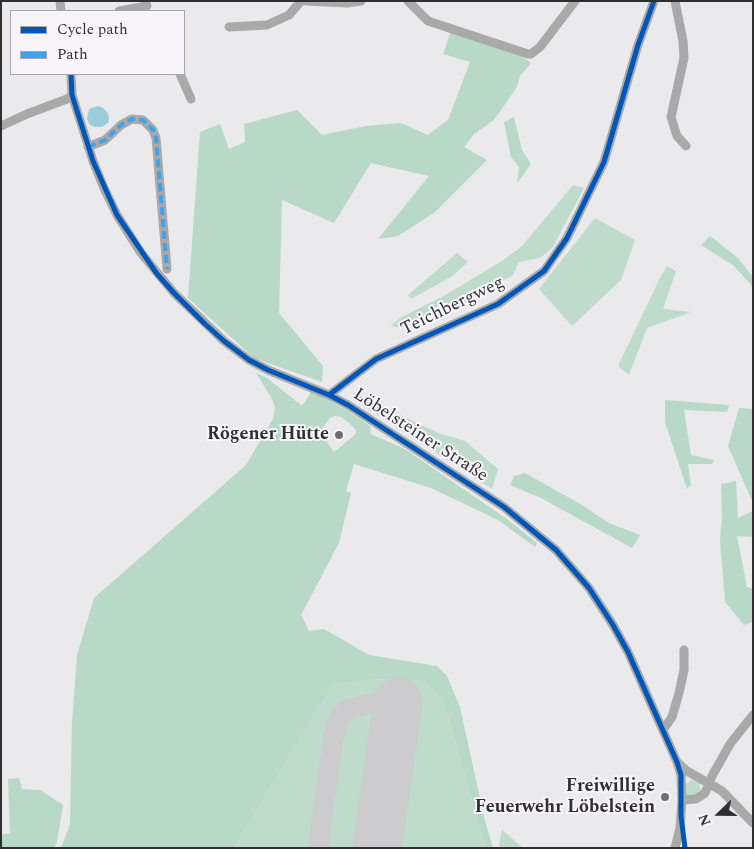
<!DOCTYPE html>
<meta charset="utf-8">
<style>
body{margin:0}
#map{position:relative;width:754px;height:849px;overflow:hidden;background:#eae9eb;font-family:Spectral,serif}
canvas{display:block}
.frame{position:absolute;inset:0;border:2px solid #2f2e30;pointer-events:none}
.legend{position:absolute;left:10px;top:10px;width:175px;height:65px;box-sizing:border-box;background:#f7f5f9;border:1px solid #a7a5a9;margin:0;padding:6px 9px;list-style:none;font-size:15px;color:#2f2e30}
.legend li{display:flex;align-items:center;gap:10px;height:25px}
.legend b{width:25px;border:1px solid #a7a5a9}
.north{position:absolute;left:694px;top:789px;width:50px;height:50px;-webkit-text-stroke:4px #f7f5f9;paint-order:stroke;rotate:248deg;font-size:14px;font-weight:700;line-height:20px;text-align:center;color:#2f2e30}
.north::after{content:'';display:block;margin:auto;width:18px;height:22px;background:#2f2e30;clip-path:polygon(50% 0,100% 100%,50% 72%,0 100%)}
</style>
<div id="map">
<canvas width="754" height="849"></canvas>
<div class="frame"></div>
<ul class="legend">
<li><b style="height:6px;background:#0057b8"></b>Cycle path</li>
<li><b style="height:6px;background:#3ea3eb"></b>Path</li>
</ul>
<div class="north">N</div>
</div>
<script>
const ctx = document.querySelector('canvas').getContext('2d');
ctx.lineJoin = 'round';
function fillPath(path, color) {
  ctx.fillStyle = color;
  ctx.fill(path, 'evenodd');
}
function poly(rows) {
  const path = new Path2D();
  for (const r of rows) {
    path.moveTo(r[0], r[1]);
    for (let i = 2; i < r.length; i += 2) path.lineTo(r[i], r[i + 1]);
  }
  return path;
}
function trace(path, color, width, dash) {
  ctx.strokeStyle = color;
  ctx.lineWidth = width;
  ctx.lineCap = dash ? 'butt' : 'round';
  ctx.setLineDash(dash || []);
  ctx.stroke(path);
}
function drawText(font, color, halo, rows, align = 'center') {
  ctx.font = font + ' Spectral,serif';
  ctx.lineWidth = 4;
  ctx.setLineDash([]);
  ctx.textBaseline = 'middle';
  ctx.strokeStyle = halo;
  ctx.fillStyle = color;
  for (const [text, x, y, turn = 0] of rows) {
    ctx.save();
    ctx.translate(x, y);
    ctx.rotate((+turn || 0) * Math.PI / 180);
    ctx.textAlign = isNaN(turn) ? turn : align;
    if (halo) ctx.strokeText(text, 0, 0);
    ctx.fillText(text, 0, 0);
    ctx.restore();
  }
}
const green = poly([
 [573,185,584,188,553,247,540,258,519,262,513,275,458,306,438,306,403,328,391,326,400,318,444,296,505,259,522,246],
 [595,218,635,240,621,280,572,326,539,289],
 [457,253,468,262,451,277,411,299,408,295],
 [667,266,676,271,663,309,691,312,647,328,629,375,618,366,661,276],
 [353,392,438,433,465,441,498,469,492,489,358,402],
 [379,679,424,682,443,699,483,840,487,848,234,848,333,684],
 [691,780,699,783,701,791,700,793,688,797,686,795,685,785],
 [502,830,523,848,501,848,499,845]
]);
const forest = poly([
 [451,31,521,56,531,63,520,76,517,87,494,120,474,134,464,147,487,160,434,213,398,236,378,239,429,176,371,163,334,223,282,200,279,313,323,366,322,382,254,358,188,298,200,132,220,124,229,149,245,142,244,124,297,110,322,135,366,126,401,123,428,135,448,120,470,62,443,54],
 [514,117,522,150,531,164,517,183,519,167,511,157,504,122],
 [710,236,737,257,753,277,753,287,734,266,701,245],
 [256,373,267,378,302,406,312,391,348,411,370,426,371,434,405,449,507,519,537,543,535,547,498,520,431,488,354,464,346,491,351,493,339,543,301,615,309,631,324,629,369,655,437,666,447,676,460,707,485,821,493,848,487,848,483,840,443,699,424,682,379,679,333,684,234,848,61,848,70,824,72,723,77,655,94,598,246,465,273,419,275,407,271,397],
 [335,416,341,417,349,423,356,430,356,434,334,452,320,432,330,418],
 [665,400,729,405,727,412,684,410,691,455,714,460,712,464,688,464,691,485,687,489,665,422],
 [739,408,753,409,753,503,728,446],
 [525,473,582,505,609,523,640,535,632,548,541,498,510,485,514,476],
 [736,481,738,518,753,511,753,537,737,536,747,587,753,589,753,622,744,625,725,602,720,541,722,517,721,484],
 [19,778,22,789,40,790,63,805,57,842,54,848,1,848,1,835,10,833,8,779]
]);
const water = poly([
 [98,106,103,108,108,113,109,122,102,127,95,127,90,125,87,119,89,109]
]);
const taxiway = poly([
 [318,848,333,739,338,720,346,711,353,708,370,704,376,704,396,712]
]);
const runway = poly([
 [377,848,398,702]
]);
const street = poly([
 [60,1,61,11],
 [306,1,347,3,361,1],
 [408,1,428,21,528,54,531,54,540,47,575,1],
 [675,1,683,41,684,58,671,117,677,136,686,146],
 [119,11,147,6,145,1],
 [229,27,267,25,289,15,301,1],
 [71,74,72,95,93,161,104,188,117,215,141,253,174,293,224,341,249,360,268,370,329,395,348,405,504,507,556,550,589,588,613,625,628,652,677,762,687,771,722,791,753,823],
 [180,74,191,99],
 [1,126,27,114,67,99,72,95],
 [88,147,105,140,121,125,132,119,143,120,153,130,156,138,167,269],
 [329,395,376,359,498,304,544,271,567,238,604,162,638,45,654,1],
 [663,730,672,717,679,693,684,670,684,650],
 [682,800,696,799,705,793,712,776,730,744,753,715],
 [675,848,680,828,682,800,681,775,677,762]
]);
const quiet = poly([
 [88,147,105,140,121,125,132,119,143,120,153,130,156,138,167,269]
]);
const cycleway = poly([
 [71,74,72,95,93,161,117,215,157,274,174,293,205,324,224,341,249,360,268,370,329,395,348,405,504,507,556,550,589,588,613,625,628,652,677,762,681,775,681,816,685,848],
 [329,395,376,359,498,304,544,271,567,238,604,162,638,45,654,1]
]);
const markers = [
 [339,435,5,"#706f71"],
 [665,797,5,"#706f71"]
];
const streetNames = [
 ["Teichbergweg",453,307,-26],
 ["Löbelsteiner Straße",420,436,33]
];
const poiNames = [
 ["Rögener Hütte",329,435],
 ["Freiwillige",655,787],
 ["Feuerwehr Löbelstein",655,808]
];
fillPath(green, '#bedbcc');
fillPath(forest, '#b8d8c8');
fillPath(water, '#9accda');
trace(taxiway, '#cccbcd', 20);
trace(runway, '#cccbcd', 49);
trace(street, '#a9a9aa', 9);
trace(quiet, '#3ea3eb', 4, [8, 4]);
trace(cycleway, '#0057b8', 5);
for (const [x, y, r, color] of markers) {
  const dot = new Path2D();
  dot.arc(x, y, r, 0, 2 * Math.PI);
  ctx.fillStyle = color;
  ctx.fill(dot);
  trace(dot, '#f7f5f9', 2);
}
drawText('18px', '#2f2e30', '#f7f5f9', streetNames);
drawText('bold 18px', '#2f2e30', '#f7f5f9', poiNames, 'right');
</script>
